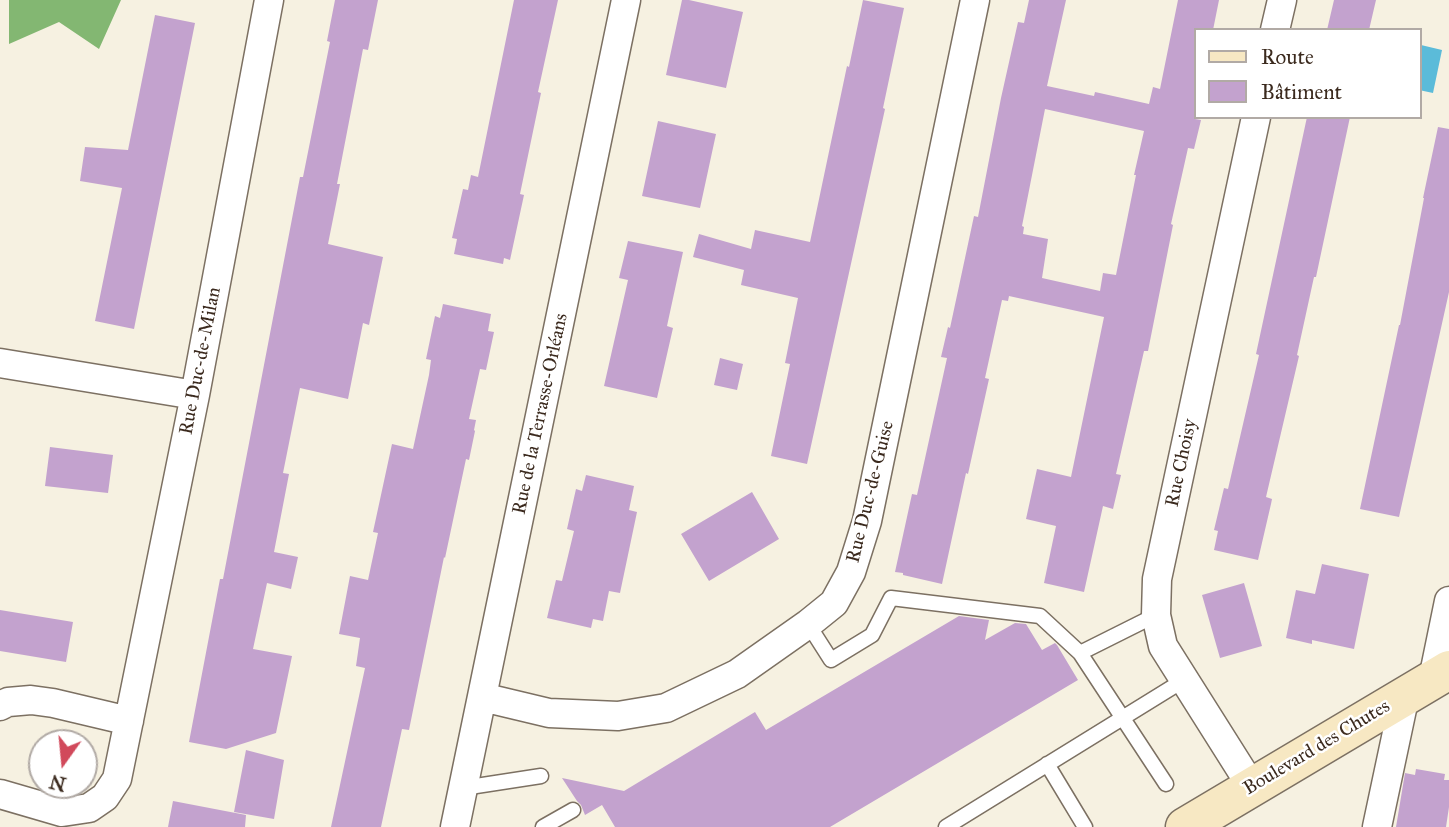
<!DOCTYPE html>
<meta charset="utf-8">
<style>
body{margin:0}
#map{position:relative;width:1449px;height:827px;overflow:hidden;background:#f6f1e1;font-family:"IM FELL Great Primer",serif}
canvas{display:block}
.legend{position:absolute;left:1194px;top:28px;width:228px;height:91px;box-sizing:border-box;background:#fff;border:2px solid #b1aaa5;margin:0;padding:9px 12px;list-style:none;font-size:21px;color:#3b2a1e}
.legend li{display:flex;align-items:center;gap:14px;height:35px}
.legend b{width:35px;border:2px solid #b1aaa5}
.north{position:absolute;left:28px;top:729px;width:70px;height:70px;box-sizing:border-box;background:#fff;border:2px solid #b1aaa5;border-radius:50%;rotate:195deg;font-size:19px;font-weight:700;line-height:28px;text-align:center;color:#3b2a1e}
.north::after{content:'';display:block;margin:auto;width:24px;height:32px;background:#d1495b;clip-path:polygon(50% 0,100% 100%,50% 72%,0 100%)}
</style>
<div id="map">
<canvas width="1449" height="827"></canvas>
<ul class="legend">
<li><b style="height:9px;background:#f7e8c3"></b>Route</li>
<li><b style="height:19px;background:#c3a2ce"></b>Bâtiment</li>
</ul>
<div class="north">N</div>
</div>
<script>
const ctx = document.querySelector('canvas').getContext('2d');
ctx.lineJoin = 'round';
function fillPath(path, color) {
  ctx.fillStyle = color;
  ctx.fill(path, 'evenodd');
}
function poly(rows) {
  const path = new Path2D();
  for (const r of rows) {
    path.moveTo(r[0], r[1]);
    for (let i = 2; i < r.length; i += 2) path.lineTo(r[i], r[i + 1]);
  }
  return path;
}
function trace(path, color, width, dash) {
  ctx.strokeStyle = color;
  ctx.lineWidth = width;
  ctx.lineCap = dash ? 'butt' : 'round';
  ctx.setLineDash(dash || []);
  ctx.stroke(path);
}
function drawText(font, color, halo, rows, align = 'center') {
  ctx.font = font + ' "IM FELL Great Primer",serif';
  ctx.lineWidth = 5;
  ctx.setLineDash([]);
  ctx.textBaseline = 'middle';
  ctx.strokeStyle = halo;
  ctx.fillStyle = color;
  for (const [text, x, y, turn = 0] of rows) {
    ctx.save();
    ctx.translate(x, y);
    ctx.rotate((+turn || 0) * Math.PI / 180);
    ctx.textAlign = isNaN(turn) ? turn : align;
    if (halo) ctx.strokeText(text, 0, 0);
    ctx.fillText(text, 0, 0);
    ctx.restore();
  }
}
const forest = poly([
 [9,0,121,0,99,49,59,22,9,44]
]);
const water = poly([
 [1421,45,1442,50,1433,93,1419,90,1419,53]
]);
const building = poly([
 [335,0,378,0,368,50,363,49,337,184,340,184,328,244,383,257,369,325,363,323,348,399,300,388,283,473,289,474,274,552,298,557,291,589,267,583,253,649,292,656,276,733,226,749,189,742,220,579,223,579,300,177,303,177,330,42,327,41],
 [514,0,558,0,538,92,541,93,520,194,524,195,510,260,504,258,503,264,454,254,457,239,452,238,463,189,468,190,471,175,478,177],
 [682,0,689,0,743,12,726,88,666,75],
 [863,0,904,8,883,108,885,109,807,464,771,456,790,364,785,363,798,298,741,285,744,270,693,257,699,234,751,249,755,230,810,242,847,66,849,67],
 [1029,0,1066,0,1047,86,1094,96,1095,92,1149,104,1153,87,1160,89,1178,0,1219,0,1213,30,1195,30,1195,119,1201,120,1194,149,1188,148,1171,224,1173,225,1148,351,1144,351,1116,474,1121,475,1113,509,1103,506,1084,592,1044,583,1056,526,1026,519,1037,469,1071,477,1104,317,1009,296,1008,301,1002,300,985,378,989,379,968,474,966,473,942,584,903,575,903,573,895,572,912,494,917,495,947,358,941,357,948,327,950,328,974,216,978,217,1001,98,1018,22,1024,23],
 [1045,109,1144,131,1134,175,1136,175,1116,275,1103,273,1100,291,1042,278,1048,239,1023,234,1024,227,1022,226],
 [1334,0,1376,0,1369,30,1327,30],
 [155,15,195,23,134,329,95,321,122,188,80,181,85,147,128,150],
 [1307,117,1350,117,1316,277,1314,277,1297,355,1299,356,1266,497,1272,499,1271,504,1258,560,1214,550,1218,531,1214,530,1224,488,1228,489,1259,355,1256,354],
 [658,121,716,134,700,208,642,196],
 [1438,127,1449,129,1449,292,1399,517,1360,509,1399,325,1400,325,1424,198,1423,198],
 [628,241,683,252,667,326,673,328,657,398,604,386,628,280,619,278],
 [443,304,491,314,488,331,494,332,486,370,480,369,469,419,476,420,474,430,475,431,469,460,466,459,445,558,444,557,409,730,402,729,381,827,331,827,365,668,356,666,360,638,339,634,350,576,368,580,378,533,373,532,392,444,413,449,429,375,431,360,426,359,435,316,440,318],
 [720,358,743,364,737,390,714,385],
 [50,447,113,455,108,493,45,486],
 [586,475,634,486,629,510,637,512,620,593,609,591,603,621,593,619,591,628,547,618,556,580,562,581,574,531,567,529,576,489,582,491],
 [752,492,779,539,709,581,681,534],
 [1322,564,1369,574,1354,649,1312,640,1312,644,1286,638,1296,590,1315,594],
 [1244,583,1262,646,1220,658,1202,595],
 [0,610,73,622,66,662,0,651],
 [959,616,989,620,985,640,1015,623,1026,624,1042,650,1055,643,1057,645,1078,680,830,827,615,827,602,805,585,815,581,805,577,801,562,778,624,791,755,712,766,730],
 [246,750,284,760,274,819,234,812],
 [1416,769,1445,774,1444,780,1449,780,1449,807,1446,827,1396,827,1405,773,1415,775],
 [173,801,246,815,245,827,168,827]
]);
const lane = poly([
 [1156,615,1080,653,1166,784],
 [808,624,831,660,872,635,891,598,1040,616,1080,653],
 [1047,764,1085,827],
 [463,788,541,776],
 [543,827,573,810],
 [946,827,1184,680]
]);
const street = poly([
 [1275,30,1282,0],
 [0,363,195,395],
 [1433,679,1449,601],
 [482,697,549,713,618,716,666,708,737,674,808,624,834,603,851,572,867,521,975,0],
 [0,706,8,702,31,700,53,703,129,721],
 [1252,787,1163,646,1156,615,1157,579,1256,117],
 [0,794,62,812,89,808,105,797,117,779,195,395,269,0],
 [455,827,626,0],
 [1377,827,1405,695]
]);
const secondary = poly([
 [1185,827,1449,670]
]);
const streetNames = [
 ["Rue Duc-de-Milan",201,361,-79],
 ["Rue de la Terrasse-Orléans",541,414,-78],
 ["Rue Choisy",1182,463,-78],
 ["Rue Duc-de-Guise",871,492,-76],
 ["Boulevard des Chutes",1317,748,-31]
];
fillPath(forest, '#83b772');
fillPath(water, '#5bbbd9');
fillPath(building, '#c3a2ce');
trace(lane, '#7c7062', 17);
trace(street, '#7c7062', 31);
trace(secondary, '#7c7062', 41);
trace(lane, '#fff', 14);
trace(street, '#fff', 28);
trace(secondary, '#f7e8c3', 38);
drawText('19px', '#3b2a1e', '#fff', streetNames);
</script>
